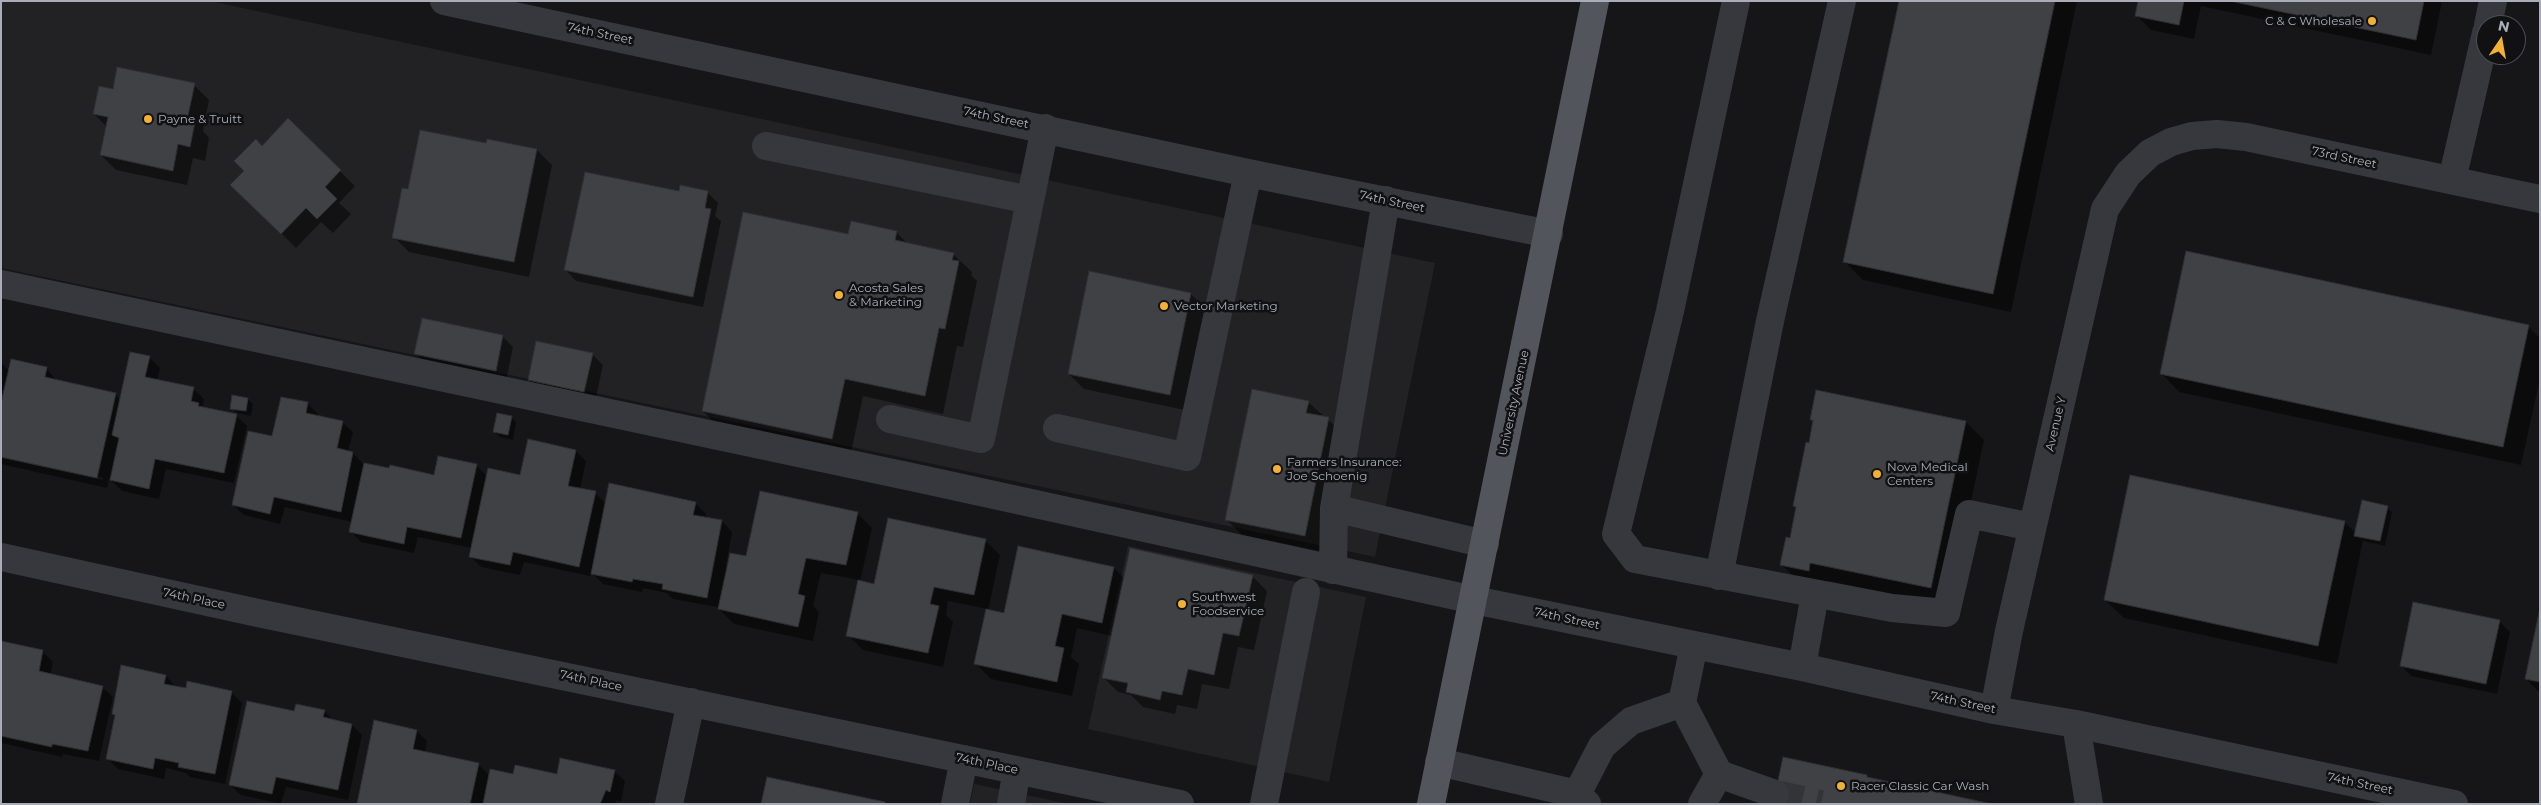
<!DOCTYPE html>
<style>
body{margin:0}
#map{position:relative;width:2541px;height:805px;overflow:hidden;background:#161618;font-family:Montserrat,sans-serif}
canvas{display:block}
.frame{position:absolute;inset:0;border:2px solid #a8adb8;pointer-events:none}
.north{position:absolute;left:2476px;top:15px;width:50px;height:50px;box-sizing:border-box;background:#111113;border:1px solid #4d4f55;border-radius:50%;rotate:12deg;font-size:14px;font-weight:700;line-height:20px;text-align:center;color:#a8adb8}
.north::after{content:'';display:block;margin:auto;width:18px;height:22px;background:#f2b134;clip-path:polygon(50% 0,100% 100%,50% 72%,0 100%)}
</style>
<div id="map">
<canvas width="2541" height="805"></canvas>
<div class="frame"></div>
<div class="north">N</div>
</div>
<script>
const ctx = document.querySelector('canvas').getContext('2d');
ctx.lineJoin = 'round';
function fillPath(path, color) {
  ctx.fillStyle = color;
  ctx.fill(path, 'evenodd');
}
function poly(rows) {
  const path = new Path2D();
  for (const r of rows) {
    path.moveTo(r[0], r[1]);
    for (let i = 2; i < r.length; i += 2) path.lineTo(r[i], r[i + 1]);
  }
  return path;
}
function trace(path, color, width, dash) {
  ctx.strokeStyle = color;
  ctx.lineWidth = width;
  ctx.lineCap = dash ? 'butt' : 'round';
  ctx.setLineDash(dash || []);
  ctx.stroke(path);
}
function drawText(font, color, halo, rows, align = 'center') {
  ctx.font = font + ' Montserrat,sans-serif';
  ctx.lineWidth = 5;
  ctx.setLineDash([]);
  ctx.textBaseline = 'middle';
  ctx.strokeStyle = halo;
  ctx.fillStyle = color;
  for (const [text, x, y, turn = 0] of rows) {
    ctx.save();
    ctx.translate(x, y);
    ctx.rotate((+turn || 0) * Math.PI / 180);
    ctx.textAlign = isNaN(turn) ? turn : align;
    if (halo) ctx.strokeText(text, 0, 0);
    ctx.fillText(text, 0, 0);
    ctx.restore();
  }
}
const built = poly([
 [1,1,210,1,1435,263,1375,557,1,268],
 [1128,546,1366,597,1329,782,1088,729],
 [974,784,1069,804,970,804]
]);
const shadow = poly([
 [1900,1,2077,1,2011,312,1863,280,1845,262],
 [2139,1,2442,1,2431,55,2201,6,2194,39,2151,30,2136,15],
 [194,85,209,100,203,131,209,138,205,161,193,158,187,185,116,170,101,155,107,127,94,114,114,91],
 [288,120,355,186,339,203,351,214,333,233,321,222,296,248,232,185,246,171,262,147],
 [488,140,537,150,552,165,529,277,409,252,394,237,409,190,487,145],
 [707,192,718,203,715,216,721,221,703,307,576,281,566,270,680,193],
 [896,232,908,244,953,254,972,272,971,275,977,281,963,347,957,346,943,414,863,396,850,457,721,429,703,411,849,235],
 [1191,294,1206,309,1185,410,1084,389,1069,374],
 [2528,327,2540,338,2540,378,2521,465,2179,392,2161,373],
 [502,336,513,347,506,381,426,364,416,354],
 [592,354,603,365,595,402,539,390,529,380],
 [149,357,160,368,157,381,193,388,204,399,202,408,236,415,247,426,234,483,166,469,159,499,122,491,109,478,107,488,1,464,1,362,9,371,46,368,57,381,115,394,121,400],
 [2,456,103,478,103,480,2,458],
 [282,398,308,404,318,414,318,417,342,422,353,432,348,452,353,453,363,464,390,470,435,476,476,465,488,477,521,476,576,451,586,461,580,489,595,493,606,504,695,503,706,514,705,518,722,521,732,532,726,566,728,567,857,513,872,528,860,582,875,585,985,540,1000,555,988,611,1005,615,1114,568,1125,579,1252,576,1267,591,1254,650,1238,647,1229,689,1202,684,1197,709,1177,705,1175,714,1143,707,1131,695,1118,692,1103,677,1112,636,1077,628,1071,657,1079,664,1072,696,991,679,976,664,987,609,948,601,946,615,953,622,943,667,863,650,848,635,860,580,821,573,813,606,819,612,813,641,734,624,717,607,673,599,667,593,643,588,642,592,603,584,591,572,590,576,524,562,520,575,481,567,470,556,472,548,418,537,414,553,361,542,350,531,352,522,285,507,280,524,244,515,233,505,273,437],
 [248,399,253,404,251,416,237,413,232,408],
 [1308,402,1344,434,1320,551,1242,535,1227,520],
 [511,417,516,422,513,440,500,437,494,432],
 [1812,419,1966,422,1984,440,1949,606,1829,581,1827,588,1800,583,1781,564,1790,539,1797,508,1794,506,1814,422],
 [2387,507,2392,512,2385,546,2363,541,2337,664,2124,618,2105,600,2344,522,2356,533],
 [2540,614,2540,693,2526,679],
 [2499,621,2510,632,2497,694,2411,676,2401,665],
 [1,642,42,651,53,662,50,675,102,687,113,697,99,761,63,754,62,757,1,743],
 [166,676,176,687,187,690,231,692,242,703,225,784,190,777,186,773,166,768,164,779,118,769,108,759,116,717,113,714],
 [324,711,334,721,352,725,362,735,348,800,286,787,281,804,241,795,230,785,295,713],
 [417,731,427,741,425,753,478,764,490,776,558,775,614,771,625,781,621,802,617,800,614,804,358,804]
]);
const building = poly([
 [1899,1,2055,1,1993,294,1843,262,1899,1],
 [2138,1,2184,1,2179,25,2135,16,2138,1],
 [2230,1,2424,1,2416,40,2230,1],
 [117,67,195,83,187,120,195,122,190,147,178,144,173,171,100,155,108,117,93,114,99,86,113,89,117,67],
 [288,118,341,170,325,187,337,199,317,219,306,208,281,234,230,185,244,171,234,161,256,139,262,146,288,118],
 [420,130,486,143,487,139,537,149,514,262,392,238,402,188,408,189,420,130],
 [585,172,679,191,680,185,708,191,705,208,711,209,693,297,564,270,585,172],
 [743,212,848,234,851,221,897,231,895,240,954,253,952,260,959,261,945,329,939,328,925,396,845,379,832,439,702,411,743,212],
 [2186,251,2529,325,2503,447,2160,374,2186,251],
 [1089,271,1191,293,1170,395,1068,374,1089,271],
 [422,318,503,335,496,371,414,354,422,318],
 [536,341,593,353,584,392,528,380,536,341],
 [130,352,150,356,145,377,194,387,191,401,199,403,198,406,237,414,224,473,155,459,149,489,110,480,119,438,112,435,130,352],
 [11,359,47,367,45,377,116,393,97,478,1,457,1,403,11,359],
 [1252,389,1309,401,1306,413,1329,417,1305,536,1225,520,1252,389],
 [1816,390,1966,421,1931,588,1810,563,1809,571,1780,565,1786,537,1790,538,1796,507,1793,506,1806,442,1809,443,1813,420,1810,420,1816,390],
 [232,395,248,398,246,411,230,409,232,395],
 [281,397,308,402,306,413,343,421,337,448,353,452,341,512,274,497,270,514,232,505,248,431,272,436,281,397],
 [497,413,512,416,508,435,493,432,497,413],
 [528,439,576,450,568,486,596,491,579,567,513,552,510,565,469,557,488,468,520,475,528,439],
 [438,456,477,464,461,538,407,527,404,544,349,532,364,463,389,468,390,465,434,475,438,456],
 [2130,475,2345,521,2318,646,2104,600,2130,475],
 [609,483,696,502,693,515,722,520,707,598,662,589,663,584,633,579,632,582,591,574,609,483],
 [760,491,858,512,846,565,806,558,798,594,805,596,798,627,718,609,730,553,746,556,760,491],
 [2362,500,2388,506,2380,541,2354,536,2362,500],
 [888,518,986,539,974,595,934,587,930,604,939,606,928,653,846,636,858,580,874,584,888,518],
 [1018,546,1114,567,1102,623,1062,614,1055,646,1064,648,1057,682,974,664,986,609,1004,613,1018,546],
 [1130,548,1253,575,1239,636,1223,633,1214,675,1188,669,1182,695,1162,691,1160,700,1126,692,1128,683,1102,678,1130,548],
 [2413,602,2500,620,2486,684,2400,666,2413,602],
 [2540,608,2540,682,2525,679,2540,608],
 [1,641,43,650,39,671,103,686,88,751,52,744,52,747,1,736,1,641],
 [121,665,166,675,164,684,186,688,187,681,232,691,215,774,178,767,179,763,155,758,153,769,106,759,115,715,112,714,121,665],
 [247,701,294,711,296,704,325,710,323,717,352,724,338,790,276,777,272,794,229,785,247,701],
 [374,720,417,730,413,749,479,763,470,804,357,804,374,720],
 [1783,757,1867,775,1867,777,1992,804,1773,804,1783,757],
 [560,758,615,770,610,792,606,790,600,804,483,804,490,769,513,774,515,765,557,774,560,758],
 [767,777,885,802,884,804,761,804,767,777]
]);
const minorTunnel = poly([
 [1775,794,1821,804]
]);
const minor = poly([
 [444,1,1248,173,1549,234],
 [1736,1,1670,311,1616,534,1635,559,1892,608,1946,613,1969,514,2032,527],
 [2488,25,2493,1],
 [766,146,1030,200],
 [2452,180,2486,33],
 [1,284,921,479,1474,600,1802,667,1994,710,2076,724,2454,804],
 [890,419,981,439,1045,128],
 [1057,428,1187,457,1248,173],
 [1334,508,1485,544],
 [1,557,258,613,1180,804],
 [1333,570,1334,508,1386,200],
 [1719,576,1770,321,1842,1],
 [1802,667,1815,594],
 [1682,703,1719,774,1702,804],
 [1994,710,2009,631,2105,209,2128,174,2150,153,2171,142,2192,136,2217,134,2246,137,2540,199],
 [2076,724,2089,804],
 [1439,762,1577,794,1587,804],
 [1719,774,1775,794],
 [1577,794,1602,746,1631,721,1682,703,1694,645],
 [669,804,691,702],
 [955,804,964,759],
 [1011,804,1017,770],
 [1264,804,1306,592]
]);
const major = poly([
 [1431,804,1595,1]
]);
const markers = [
 [2372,21,5,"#f2b134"],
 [148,119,5,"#f2b134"],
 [839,295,5,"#f2b134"],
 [1164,306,5,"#f2b134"],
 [1277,469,5,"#f2b134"],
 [1877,474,5,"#f2b134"],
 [1182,604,5,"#f2b134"],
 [1841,786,5,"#f2b134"]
];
const poiNames = [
 ["C & C Wholesale",2362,21,"right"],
 ["Payne & Truitt",158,119],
 ["Acosta Sales",849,288],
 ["& Marketing",849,302],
 ["Vector Marketing",1174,306],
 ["Farmers Insurance:",1287,462],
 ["Joe Schoenig",1287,476],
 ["Nova Medical",1887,467],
 ["Centers",1887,481],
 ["Southwest",1192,597],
 ["Foodservice",1192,611],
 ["Racer Classic Car Wash",1851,786]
];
const streetNames = [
 ["74th Street",600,34,12],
 ["74th Street",996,118,12],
 ["73rd Street",2344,158,12],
 ["74th Street",1392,202,12],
 ["University Avenue",1514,403,-78],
 ["Avenue Y",2056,424,-77],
 ["74th Place",194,599,12],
 ["74th Street",1567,619,12],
 ["74th Place",591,681,12],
 ["74th Street",1963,703,12],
 ["74th Place",987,764,12],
 ["74th Street",2360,784,12]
];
fillPath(built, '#222225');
fillPath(shadow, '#0007');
fillPath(building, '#404145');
trace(building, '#303034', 1);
trace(minorTunnel, '#333438', 28, [28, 14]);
trace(minor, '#37383d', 28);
trace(major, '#53555c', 28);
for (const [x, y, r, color] of markers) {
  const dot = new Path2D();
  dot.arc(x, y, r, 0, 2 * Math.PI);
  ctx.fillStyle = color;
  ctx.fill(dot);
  trace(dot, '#111113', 2);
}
drawText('12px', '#a8adb8', '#111113', poiNames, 'left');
drawText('12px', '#a8adb8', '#111113', streetNames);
</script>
